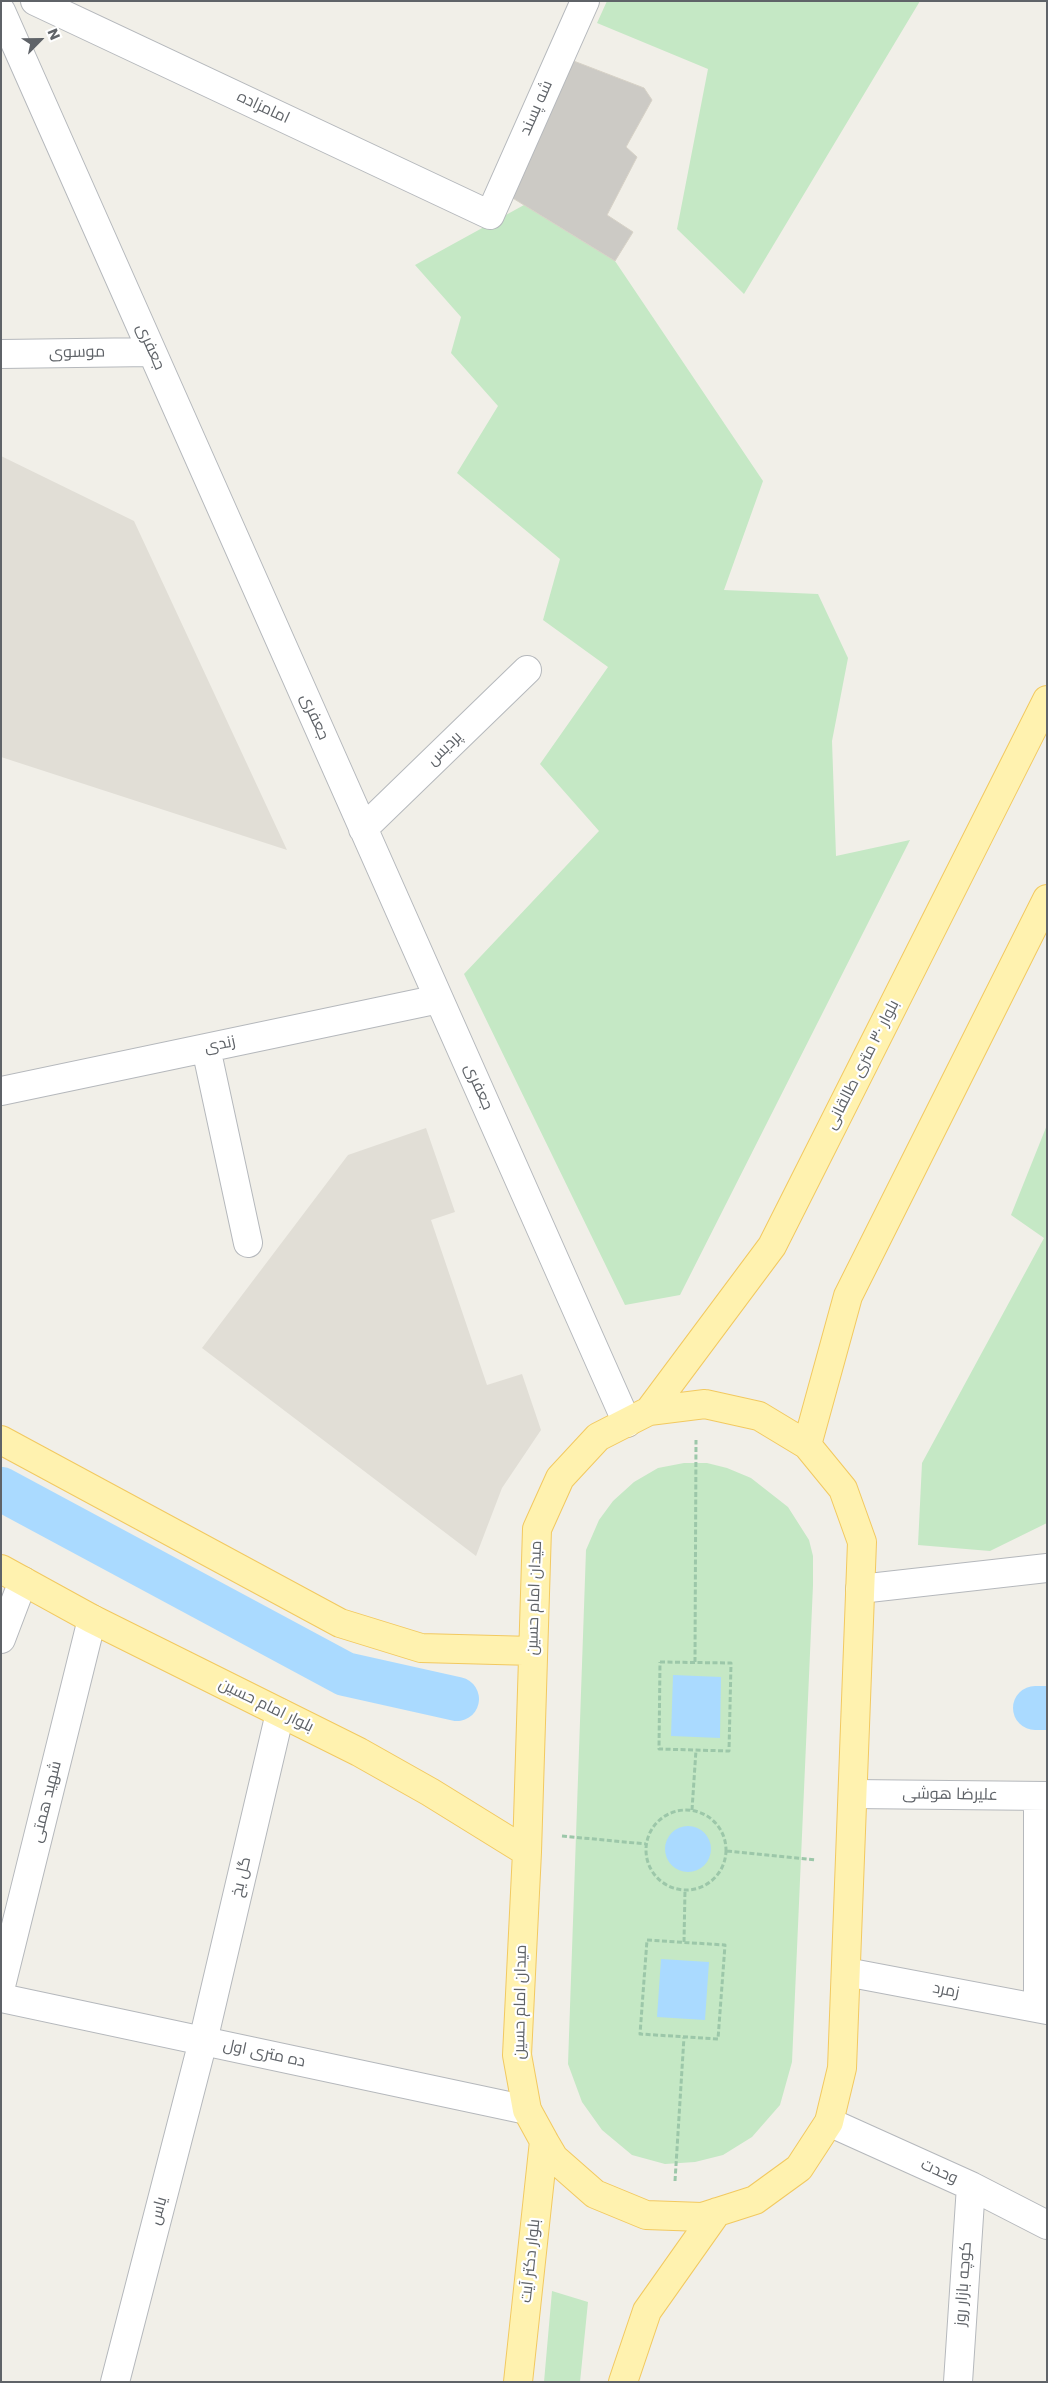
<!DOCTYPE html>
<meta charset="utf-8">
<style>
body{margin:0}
#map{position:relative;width:1048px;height:2383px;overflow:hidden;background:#f1efe8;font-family:Poppins,sans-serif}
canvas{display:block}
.frame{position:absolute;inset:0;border:2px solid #5f6368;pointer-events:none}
.north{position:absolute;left:15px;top:15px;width:50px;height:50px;-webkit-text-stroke:4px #fff;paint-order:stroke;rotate:67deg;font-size:14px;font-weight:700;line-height:20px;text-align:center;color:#5f6368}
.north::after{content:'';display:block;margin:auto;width:18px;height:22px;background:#5f6368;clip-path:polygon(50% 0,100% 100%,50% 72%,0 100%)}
</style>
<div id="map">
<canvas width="1048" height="2383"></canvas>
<div class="frame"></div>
<div class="north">N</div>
</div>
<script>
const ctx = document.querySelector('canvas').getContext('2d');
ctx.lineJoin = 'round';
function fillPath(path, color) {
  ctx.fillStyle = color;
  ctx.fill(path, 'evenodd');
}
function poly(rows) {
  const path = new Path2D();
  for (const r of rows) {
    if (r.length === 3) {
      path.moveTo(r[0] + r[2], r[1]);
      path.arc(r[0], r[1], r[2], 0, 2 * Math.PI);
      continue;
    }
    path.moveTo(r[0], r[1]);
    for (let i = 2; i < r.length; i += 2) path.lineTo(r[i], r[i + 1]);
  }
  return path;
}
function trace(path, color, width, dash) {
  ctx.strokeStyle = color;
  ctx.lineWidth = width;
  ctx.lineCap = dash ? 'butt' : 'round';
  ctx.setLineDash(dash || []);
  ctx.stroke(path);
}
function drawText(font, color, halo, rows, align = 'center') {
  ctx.font = font + ' Poppins,Cairo,sans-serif';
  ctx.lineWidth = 4.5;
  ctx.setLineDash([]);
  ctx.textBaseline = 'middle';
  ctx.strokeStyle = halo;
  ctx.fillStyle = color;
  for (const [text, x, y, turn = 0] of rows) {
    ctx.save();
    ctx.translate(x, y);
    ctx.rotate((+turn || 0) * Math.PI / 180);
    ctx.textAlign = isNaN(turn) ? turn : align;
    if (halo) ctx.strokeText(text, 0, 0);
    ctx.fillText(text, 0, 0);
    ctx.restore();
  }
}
const education = poly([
 [1,456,134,521,287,850,1,757],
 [426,1128,455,1212,431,1220,487,1385,522,1374,541,1430,502,1488,476,1556,202,1348,348,1155]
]);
const green = poly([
 [607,1,920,1,744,294,677,229,708,69,597,23],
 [524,205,615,261,763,481,724,590,818,594,848,658,832,741,836,856,910,840,680,1295,625,1305,464,974,599,831,540,764,608,667,543,620,560,559,457,473,498,406,451,353,461,317,415,265],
 [1047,1125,1047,1523,990,1551,918,1545,922,1463,1044,1238,1011,1215],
 [684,1463,707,1463,727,1468,751,1478,788,1507,809,1540,813,1556,813,1585,792,2062,780,2105,752,2137,723,2155,695,2162,665,2164,632,2155,602,2130,582,2102,568,2064,586,1550,599,1520,613,1501,634,1482,658,1468],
 [552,2291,588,2302,580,2382,544,2382]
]);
const water = poly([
 [673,1675,721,1677,720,1738,671,1736],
 [688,1849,23],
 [661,1959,709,1962,705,2020,657,2017]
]);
const canal = poly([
 [1,1489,345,1674,457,1699],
 [1035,1708,1047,1708]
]);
const building = poly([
 [571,60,644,88,652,100,626,147,637,157,607,215,633,232,615,261,511,197,571,60]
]);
const path = poly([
 [660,1662,731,1663,729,1751,659,1749,660,1662],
 [695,1662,696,1440],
 [692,1810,696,1750],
 [686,1850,40],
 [562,1836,646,1844],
 [727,1851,816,1860],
 [647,1940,725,1945,718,2039,640,2034,647,1940],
 [684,1942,685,1890],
 [675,2181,684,2037]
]);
const minor = poly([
 [35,1,490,215,585,1],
 [1,11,627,1423],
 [1,354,152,352],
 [363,829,527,670],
 [206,1048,248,1243],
 [1,1091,439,999],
 [860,1589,1047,1568],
 [1,1639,23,1581],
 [853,1794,1047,1796],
 [1038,1796,1038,2008],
 [846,1972,1047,2010],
 [1,1986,92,1619],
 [1,1998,527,2110],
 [829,2122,971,2186,1047,2225],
 [115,2382,203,2041,280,1713],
 [958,2382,971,2186]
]);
const major = poly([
 [705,1404,759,1416,807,1445,843,1489,862,1542,842,2068,829,2122,799,2168,755,2200,702,2217,646,2215,595,2194,554,2158,544,2141,527,2110,517,2055,527,1852,537,1529,560,1478,598,1437,649,1411,705,1404],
 [649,1411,772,1246,1047,700],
 [1,1440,340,1623,421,1648,533,1651],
 [807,1445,848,1296,1047,899],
 [1,1569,92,1619,359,1752,430,1792,527,1852],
 [518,2382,544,2141],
 [623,2382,647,2311,717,2212]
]);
const streetNames = [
 ["امامزاده",263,108,25],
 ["شه پسند",537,108,-66],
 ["جعفری",150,347,66],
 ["موسوی",77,353,-1],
 ["جعفری",314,717,66],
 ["پردیس",445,749,-44],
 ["زندی",220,1045,-12],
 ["بلوار ۳۰ متری طالقانی",863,1065,-63],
 ["جعفری",478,1087,66],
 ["میدان امام حسین",535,1598,-88],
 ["بلوار امام حسین",266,1706,26],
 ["علیرضا هوشی",950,1795,1],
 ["شهید همتی",47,1802,-76],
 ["گل یخ",242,1877,-77],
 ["زمرد",946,1991,11],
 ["میدان امام حسین",521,2002,-89],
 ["ده متری اول",264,2054,12],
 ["وحدت",939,2172,24],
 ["یاس",159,2211,-75],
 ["بلوار دکتر آیت",531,2261,-84],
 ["کوچه بازار روز",964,2284,-86]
];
fillPath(education, '#e1ded6');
fillPath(green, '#c5e8c5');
fillPath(water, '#aadaff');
trace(canal, '#aadaff', 44);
fillPath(building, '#cccac5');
trace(building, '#d6d1c6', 1);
trace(minor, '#b5b8bc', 30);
trace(major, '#f2c960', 30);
trace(path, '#9cc7a9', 3, [5, 2.5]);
trace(minor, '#fff', 28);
trace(major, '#fff2af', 28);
drawText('16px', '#5f6368', '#fff', streetNames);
</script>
